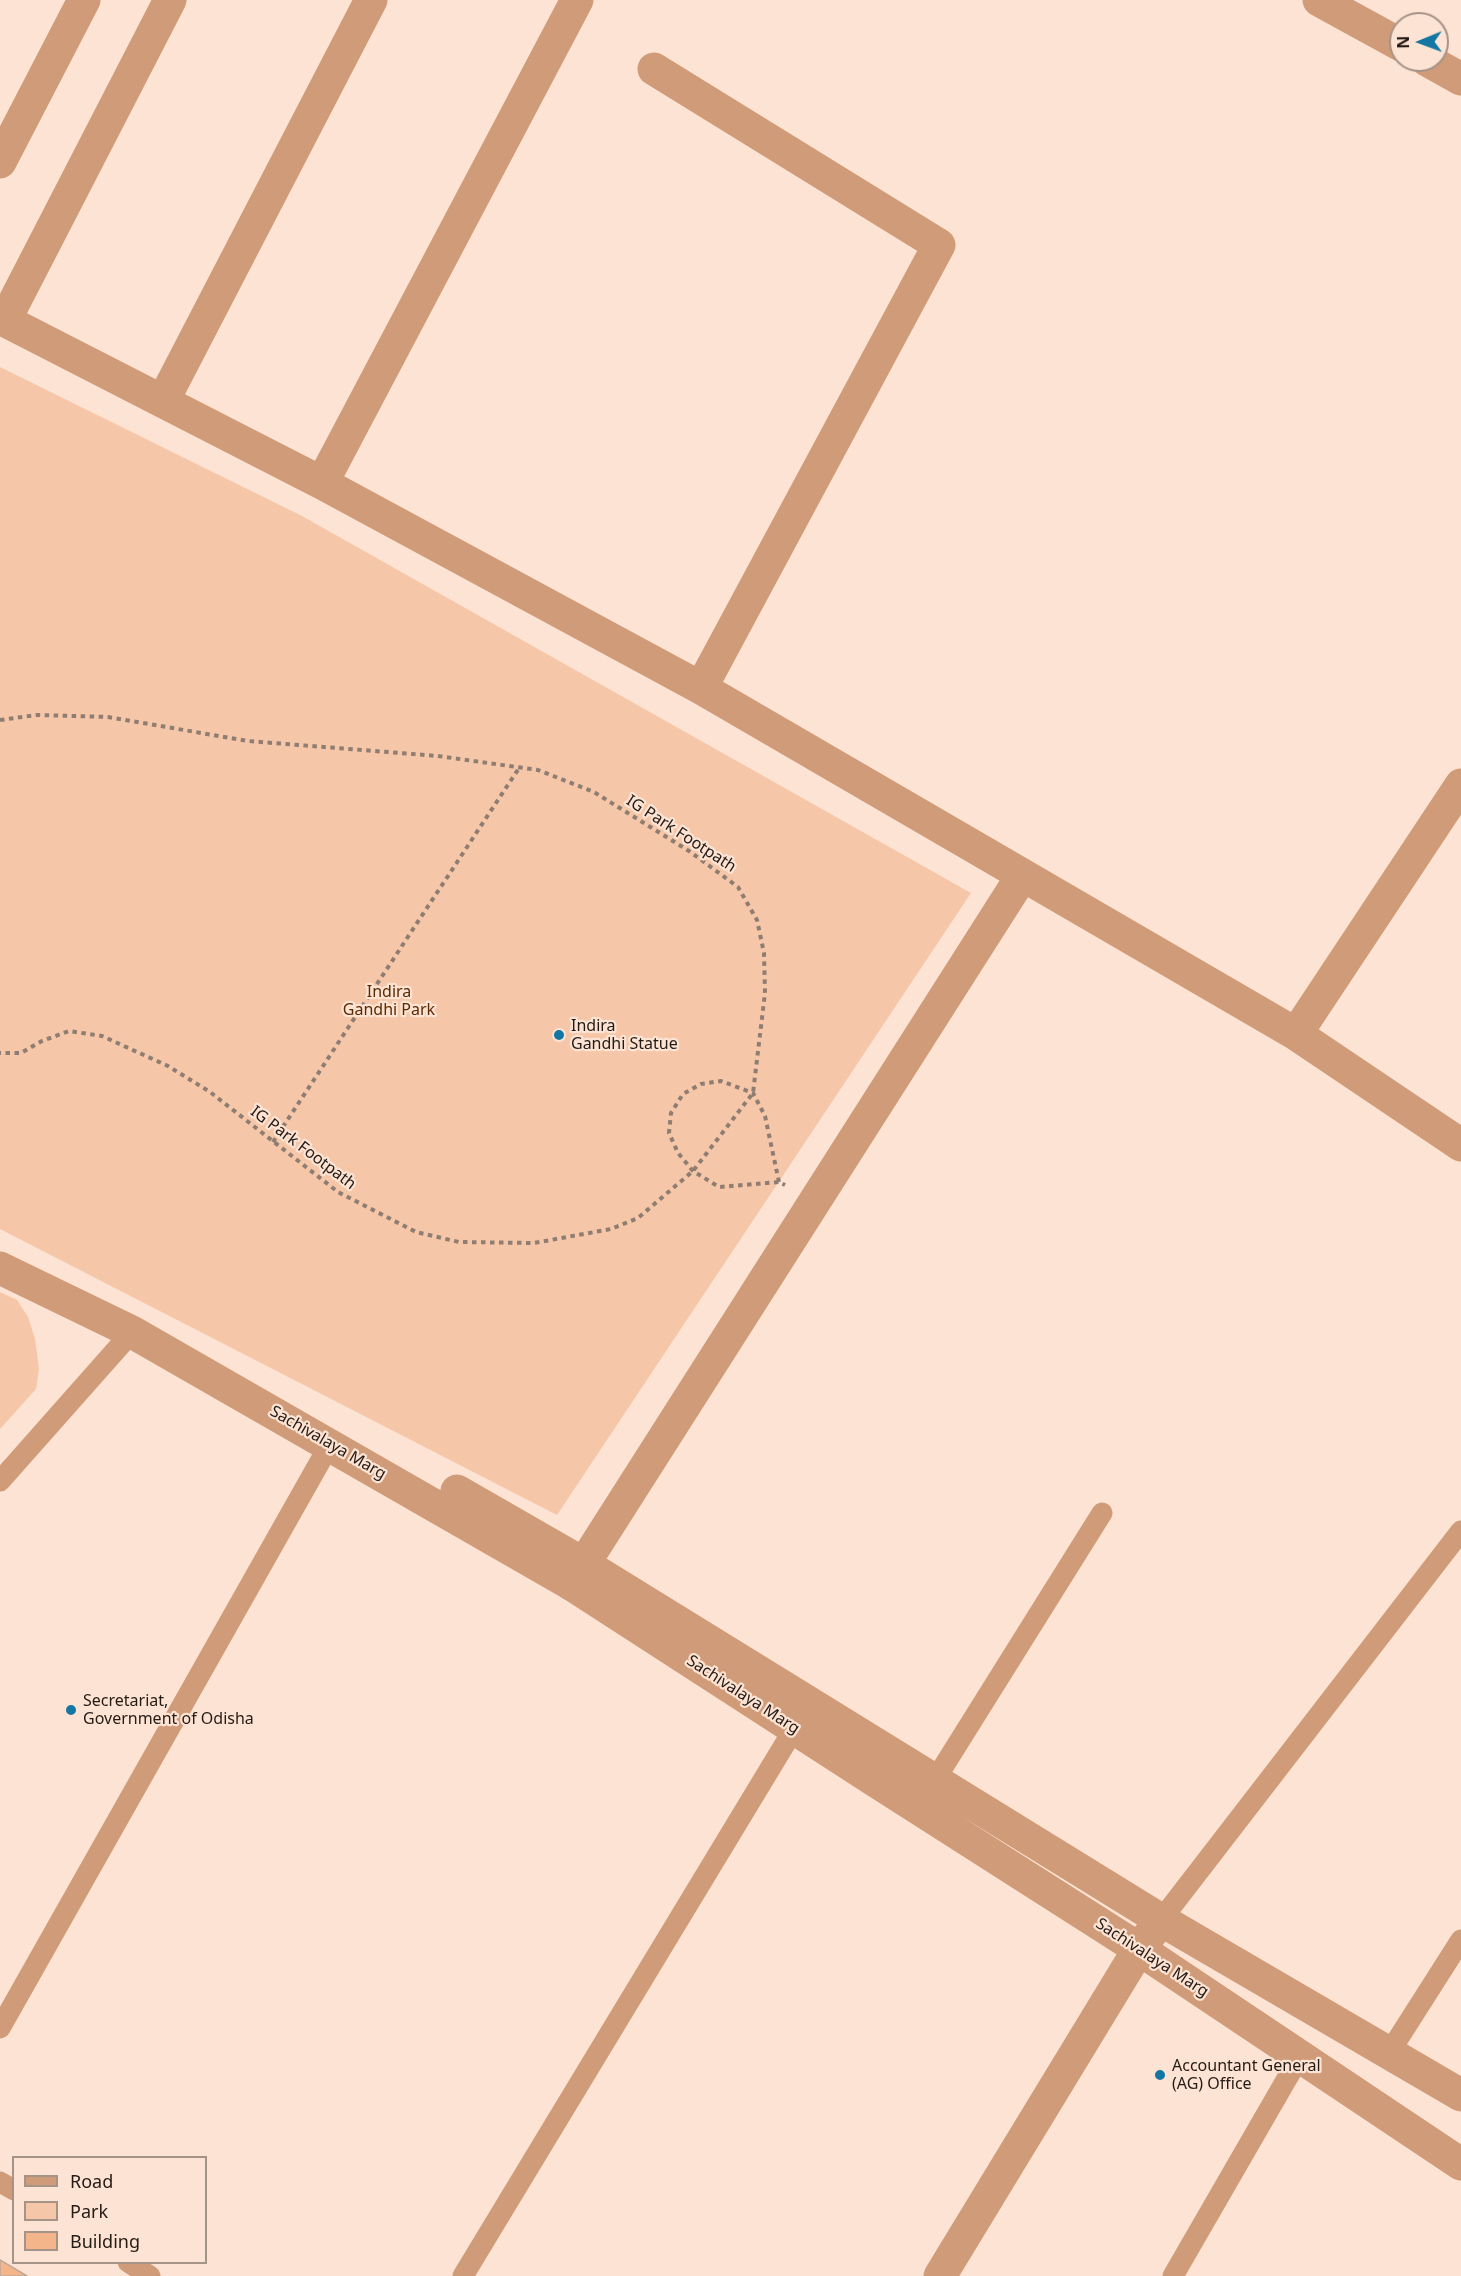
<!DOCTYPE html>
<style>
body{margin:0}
#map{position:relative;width:1461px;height:2276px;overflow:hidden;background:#fde3d3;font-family:"Noto Sans",sans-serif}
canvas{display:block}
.legend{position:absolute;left:12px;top:2156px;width:195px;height:108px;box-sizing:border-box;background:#fde3d3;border:2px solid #a69387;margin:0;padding:8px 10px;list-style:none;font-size:18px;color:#241b15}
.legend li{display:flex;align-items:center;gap:12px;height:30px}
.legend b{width:30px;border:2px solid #a69387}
.north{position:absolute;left:1389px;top:12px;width:60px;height:60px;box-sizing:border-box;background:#fde3d3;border:2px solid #a69387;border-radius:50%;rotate:269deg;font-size:16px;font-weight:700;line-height:24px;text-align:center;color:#241b15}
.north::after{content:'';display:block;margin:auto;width:21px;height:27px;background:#1476a2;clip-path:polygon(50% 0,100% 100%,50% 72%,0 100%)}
</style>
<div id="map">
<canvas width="1461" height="2276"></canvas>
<ul class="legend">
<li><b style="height:8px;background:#d09b78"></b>Road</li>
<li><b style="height:16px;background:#f5c7a8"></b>Park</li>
<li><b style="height:16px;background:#f5b58a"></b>Building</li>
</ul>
<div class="north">N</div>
</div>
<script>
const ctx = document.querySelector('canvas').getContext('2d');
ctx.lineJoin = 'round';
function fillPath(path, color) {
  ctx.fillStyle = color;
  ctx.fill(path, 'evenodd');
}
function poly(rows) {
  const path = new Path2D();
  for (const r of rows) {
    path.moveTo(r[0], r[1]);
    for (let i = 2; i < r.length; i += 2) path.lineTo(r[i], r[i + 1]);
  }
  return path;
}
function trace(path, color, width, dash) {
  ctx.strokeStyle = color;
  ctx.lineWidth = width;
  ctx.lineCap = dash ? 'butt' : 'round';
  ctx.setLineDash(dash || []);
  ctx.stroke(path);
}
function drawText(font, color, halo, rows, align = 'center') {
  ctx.font = font + ' "Noto Sans",sans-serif';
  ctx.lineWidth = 4.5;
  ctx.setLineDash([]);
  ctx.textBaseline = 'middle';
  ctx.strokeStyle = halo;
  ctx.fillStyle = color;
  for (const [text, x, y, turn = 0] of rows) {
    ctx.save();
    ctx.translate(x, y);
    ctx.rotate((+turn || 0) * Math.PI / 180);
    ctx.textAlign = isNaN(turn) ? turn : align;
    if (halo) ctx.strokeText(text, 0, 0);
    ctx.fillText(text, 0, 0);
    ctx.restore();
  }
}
const green = poly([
 [0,367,302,516,971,893,557,1515,0,1229],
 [0,1292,17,1300,28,1317,35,1339,39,1369,36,1389,0,1429]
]);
const building = poly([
 [0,2260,27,2276,0,2276,0,2260]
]);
const path = poly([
 [0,720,37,715,108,717,248,741,438,756,538,770,594,792,689,851,738,887,757,920,764,953,765,993,753,1093,693,1171,638,1218,611,1229,534,1243,459,1242,416,1232,338,1192,210,1092,168,1066,102,1036,69,1031,42,1041,21,1053,0,1053],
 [273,1142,519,768],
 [779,1182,765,1116,753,1093,721,1081,701,1084,683,1094,671,1113,669,1133,678,1153,693,1171,719,1187,779,1182,785,1185]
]);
const service = poly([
 [0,1481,132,1332],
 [935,1780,1102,1513],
 [1161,1920,1461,1531],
 [0,2028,330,1444],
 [1389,2053,1461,1940],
 [0,2182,14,2190],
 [128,2262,150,2276],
 [463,2276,794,1729],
 [1173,2276,1300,2056]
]);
const minor = poly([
 [1319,0,1401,45],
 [1427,60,1461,79],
 [654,69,939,245,701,688],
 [0,162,84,0],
 [0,318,322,483,701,688,1296,1034,1461,1145],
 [5,320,170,0],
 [163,401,371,0],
 [322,483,577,0],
 [1296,1034,1461,785],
 [571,1584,1022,876],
 [940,2276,1139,1949,1161,1920]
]);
const tertiary = poly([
 [0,1268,132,1332,571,1584,874,1780,1139,1949,1461,2164],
 [457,1491,584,1564,1161,1920,1461,2095]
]);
const markers = [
 [559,1035,6,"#1476a2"],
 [71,1710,6,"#1476a2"],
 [1160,2075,6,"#1476a2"]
];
const streetNames = [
 ["IG Park Footpath",681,834,33],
 ["IG Park Footpath",303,1148,37],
 ["Sachivalaya Marg",328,1443,30],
 ["Sachivalaya Marg",743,1695,33],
 ["Sachivalaya Marg",1152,1958,33]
];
const parkNames = [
 ["Indira",389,992],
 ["Gandhi Park",389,1010]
];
const poiNames = [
 ["Indira",571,1026],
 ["Gandhi Statue",571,1044],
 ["Secretariat,",83,1701],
 ["Government of Odisha",83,1719],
 ["Accountant General",1172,2066],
 ["(AG) Office",1172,2084]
];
fillPath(green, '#f5c7a8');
fillPath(building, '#f5b58a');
trace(building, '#c0a898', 1.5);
trace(path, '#8f7d72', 4, [4.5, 4.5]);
trace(service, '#d09b78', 21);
trace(minor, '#d09b78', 33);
trace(tertiary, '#d09b78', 33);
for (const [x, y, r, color] of markers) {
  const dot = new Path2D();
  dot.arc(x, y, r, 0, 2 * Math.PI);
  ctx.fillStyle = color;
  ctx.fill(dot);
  trace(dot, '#fde3d3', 2);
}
drawText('16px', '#241b15', '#fde3d3', streetNames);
drawText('16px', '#5b2a00', '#fde3d3', parkNames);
drawText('16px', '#241b15', '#fde3d3', poiNames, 'left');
</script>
